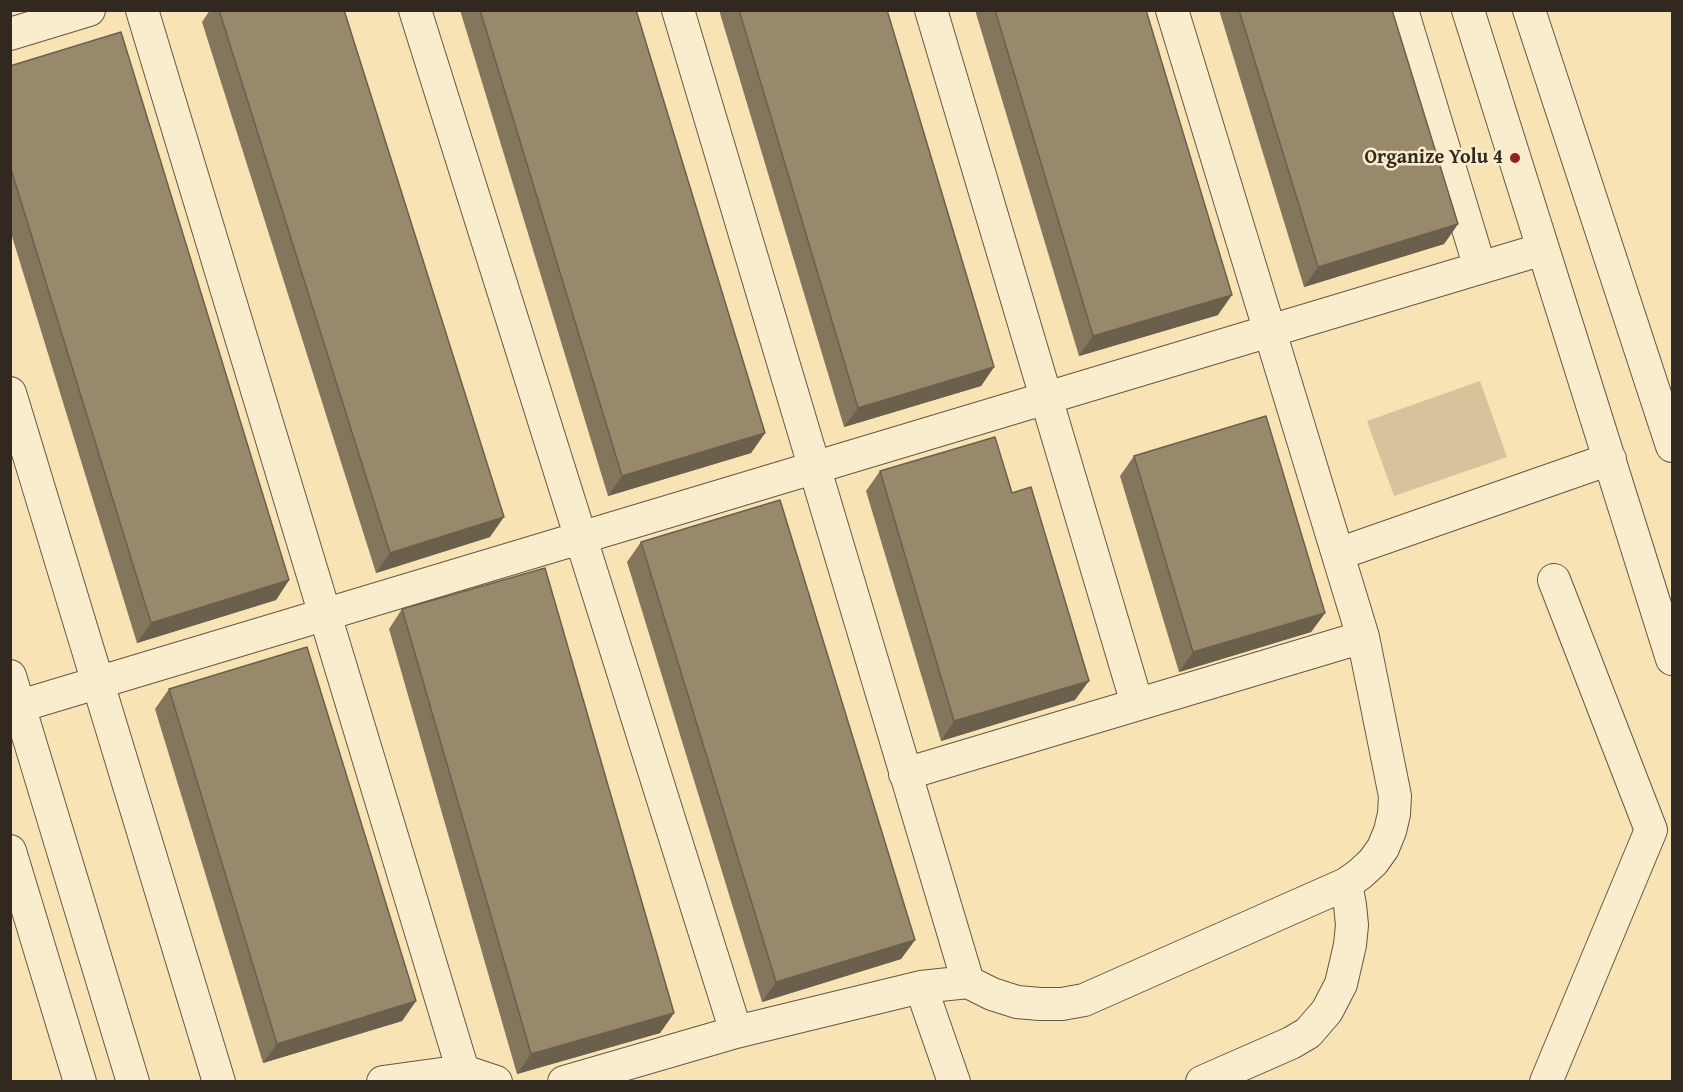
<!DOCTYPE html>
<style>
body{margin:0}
#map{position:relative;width:1683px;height:1092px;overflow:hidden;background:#f8e3b4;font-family:"Gentium Book Plus",serif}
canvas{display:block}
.frame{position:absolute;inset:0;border:12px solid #31281f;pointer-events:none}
</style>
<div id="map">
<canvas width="1683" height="1092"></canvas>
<div class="frame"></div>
</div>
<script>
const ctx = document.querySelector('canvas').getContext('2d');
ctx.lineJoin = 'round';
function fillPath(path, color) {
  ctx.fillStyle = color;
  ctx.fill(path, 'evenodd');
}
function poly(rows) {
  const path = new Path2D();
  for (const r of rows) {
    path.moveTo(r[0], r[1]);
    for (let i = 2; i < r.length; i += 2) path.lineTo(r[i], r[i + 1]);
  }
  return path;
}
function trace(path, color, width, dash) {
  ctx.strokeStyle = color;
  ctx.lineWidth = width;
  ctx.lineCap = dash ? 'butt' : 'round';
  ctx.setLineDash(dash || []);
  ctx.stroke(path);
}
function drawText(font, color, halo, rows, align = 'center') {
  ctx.font = font + ' "Gentium Book Plus",serif';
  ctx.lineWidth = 5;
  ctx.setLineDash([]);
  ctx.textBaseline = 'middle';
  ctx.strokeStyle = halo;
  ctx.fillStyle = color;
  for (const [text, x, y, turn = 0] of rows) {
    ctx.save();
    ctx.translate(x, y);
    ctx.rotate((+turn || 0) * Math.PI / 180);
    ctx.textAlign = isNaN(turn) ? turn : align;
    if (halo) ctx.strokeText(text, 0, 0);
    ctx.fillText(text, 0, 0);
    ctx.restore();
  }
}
const green = poly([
 [1480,381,1507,457,1394,496,1367,421]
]);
const minor = poly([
 [142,10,463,1071],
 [415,10,736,1032],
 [678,10,968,982],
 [931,10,1137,704],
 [1402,10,1480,268],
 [1468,10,1672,659],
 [1529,10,1672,446],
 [10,34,89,10],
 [10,393,219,1082],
 [1338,554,1610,459],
 [10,676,133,1082],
 [20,706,1543,249],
 [905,774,1363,637],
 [10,851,80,1082],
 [921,987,954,1082],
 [383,1082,463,1071,496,1082],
 [564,1082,736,1032,921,987,968,982,992,994,1017,1002,1040,1004,1062,1004,1084,1000,1346,884,1360,874,1373,862,1383,848,1390,831,1394,814,1395,796,1363,637,1172,10],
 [1202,1082,1291,1043,1308,1033,1327,1011,1341,984,1350,945,1352,925,1350,905,1346,884],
 [1546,1082,1651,830,1554,580]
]);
const wall = poly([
 [210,10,344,10,490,537,376,573,202,22],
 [460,10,636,10,765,433,751,453,608,496],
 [719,10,887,10,994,367,981,386,844,427],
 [975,10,1146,10,1218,315,1079,356],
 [1219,10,1392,10,1458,224,1444,244,1304,287],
 [10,66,289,580,276,600,137,643,10,230],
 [1134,456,1325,613,1311,632,1179,672,1120,476],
 [880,471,1075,700,941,741,866,491],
 [641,542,915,940,901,959,762,1002,627,562],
 [402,609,674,1013,660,1033,517,1074,389,629],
 [169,689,416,1001,402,1021,263,1063,155,709]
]);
const shadedWall = poly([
 [1458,224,1444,244,1304,287,1318,267],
 [1232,295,1218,315,1079,356,1093,336],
 [994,367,981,386,844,427,858,408],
 [765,433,751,453,608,496,622,476],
 [504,517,490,537,376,573,390,553],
 [289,580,276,600,137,643,151,623],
 [1325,613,1311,632,1179,672,1193,652],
 [1089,681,1075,700,941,741,954,721],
 [915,940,901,959,762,1002,776,982],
 [416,1001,402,1021,263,1063,277,1044],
 [674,1013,660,1033,517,1074,531,1054]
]);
const building = poly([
 [219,10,344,10,504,517,390,553,219,10],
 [480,10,636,10,765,433,622,476,480,10],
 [739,10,887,10,994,367,858,408,739,10],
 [995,10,1146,10,1232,295,1093,336,995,10],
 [1239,10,1392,10,1458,224,1318,267,1239,10],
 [121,32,289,580,151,623,10,166,10,66,121,32],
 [1266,416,1325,613,1193,652,1134,456,1266,416],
 [995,437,1012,493,1031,487,1089,681,954,721,880,471,995,437],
 [780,500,915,940,776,982,641,542,780,500],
 [545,568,674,1013,531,1054,402,609,545,568],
 [307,647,416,1001,277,1044,169,689,307,647]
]);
const markers = [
 [1515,158,6,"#8f2418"]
];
const poiNames = [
 ["Organize Yolu 4",1503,158]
];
fillPath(green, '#d6c39b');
trace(minor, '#635744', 34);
trace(minor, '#faedce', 32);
fillPath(wall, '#83765d');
fillPath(shadedWall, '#6a604c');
fillPath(building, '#98896c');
trace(building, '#6a604c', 1.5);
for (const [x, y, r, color] of markers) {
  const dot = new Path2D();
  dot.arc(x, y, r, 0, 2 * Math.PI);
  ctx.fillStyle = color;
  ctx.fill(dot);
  trace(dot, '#faedce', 2);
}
drawText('bold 20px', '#31281f', '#faedce', poiNames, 'right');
</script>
